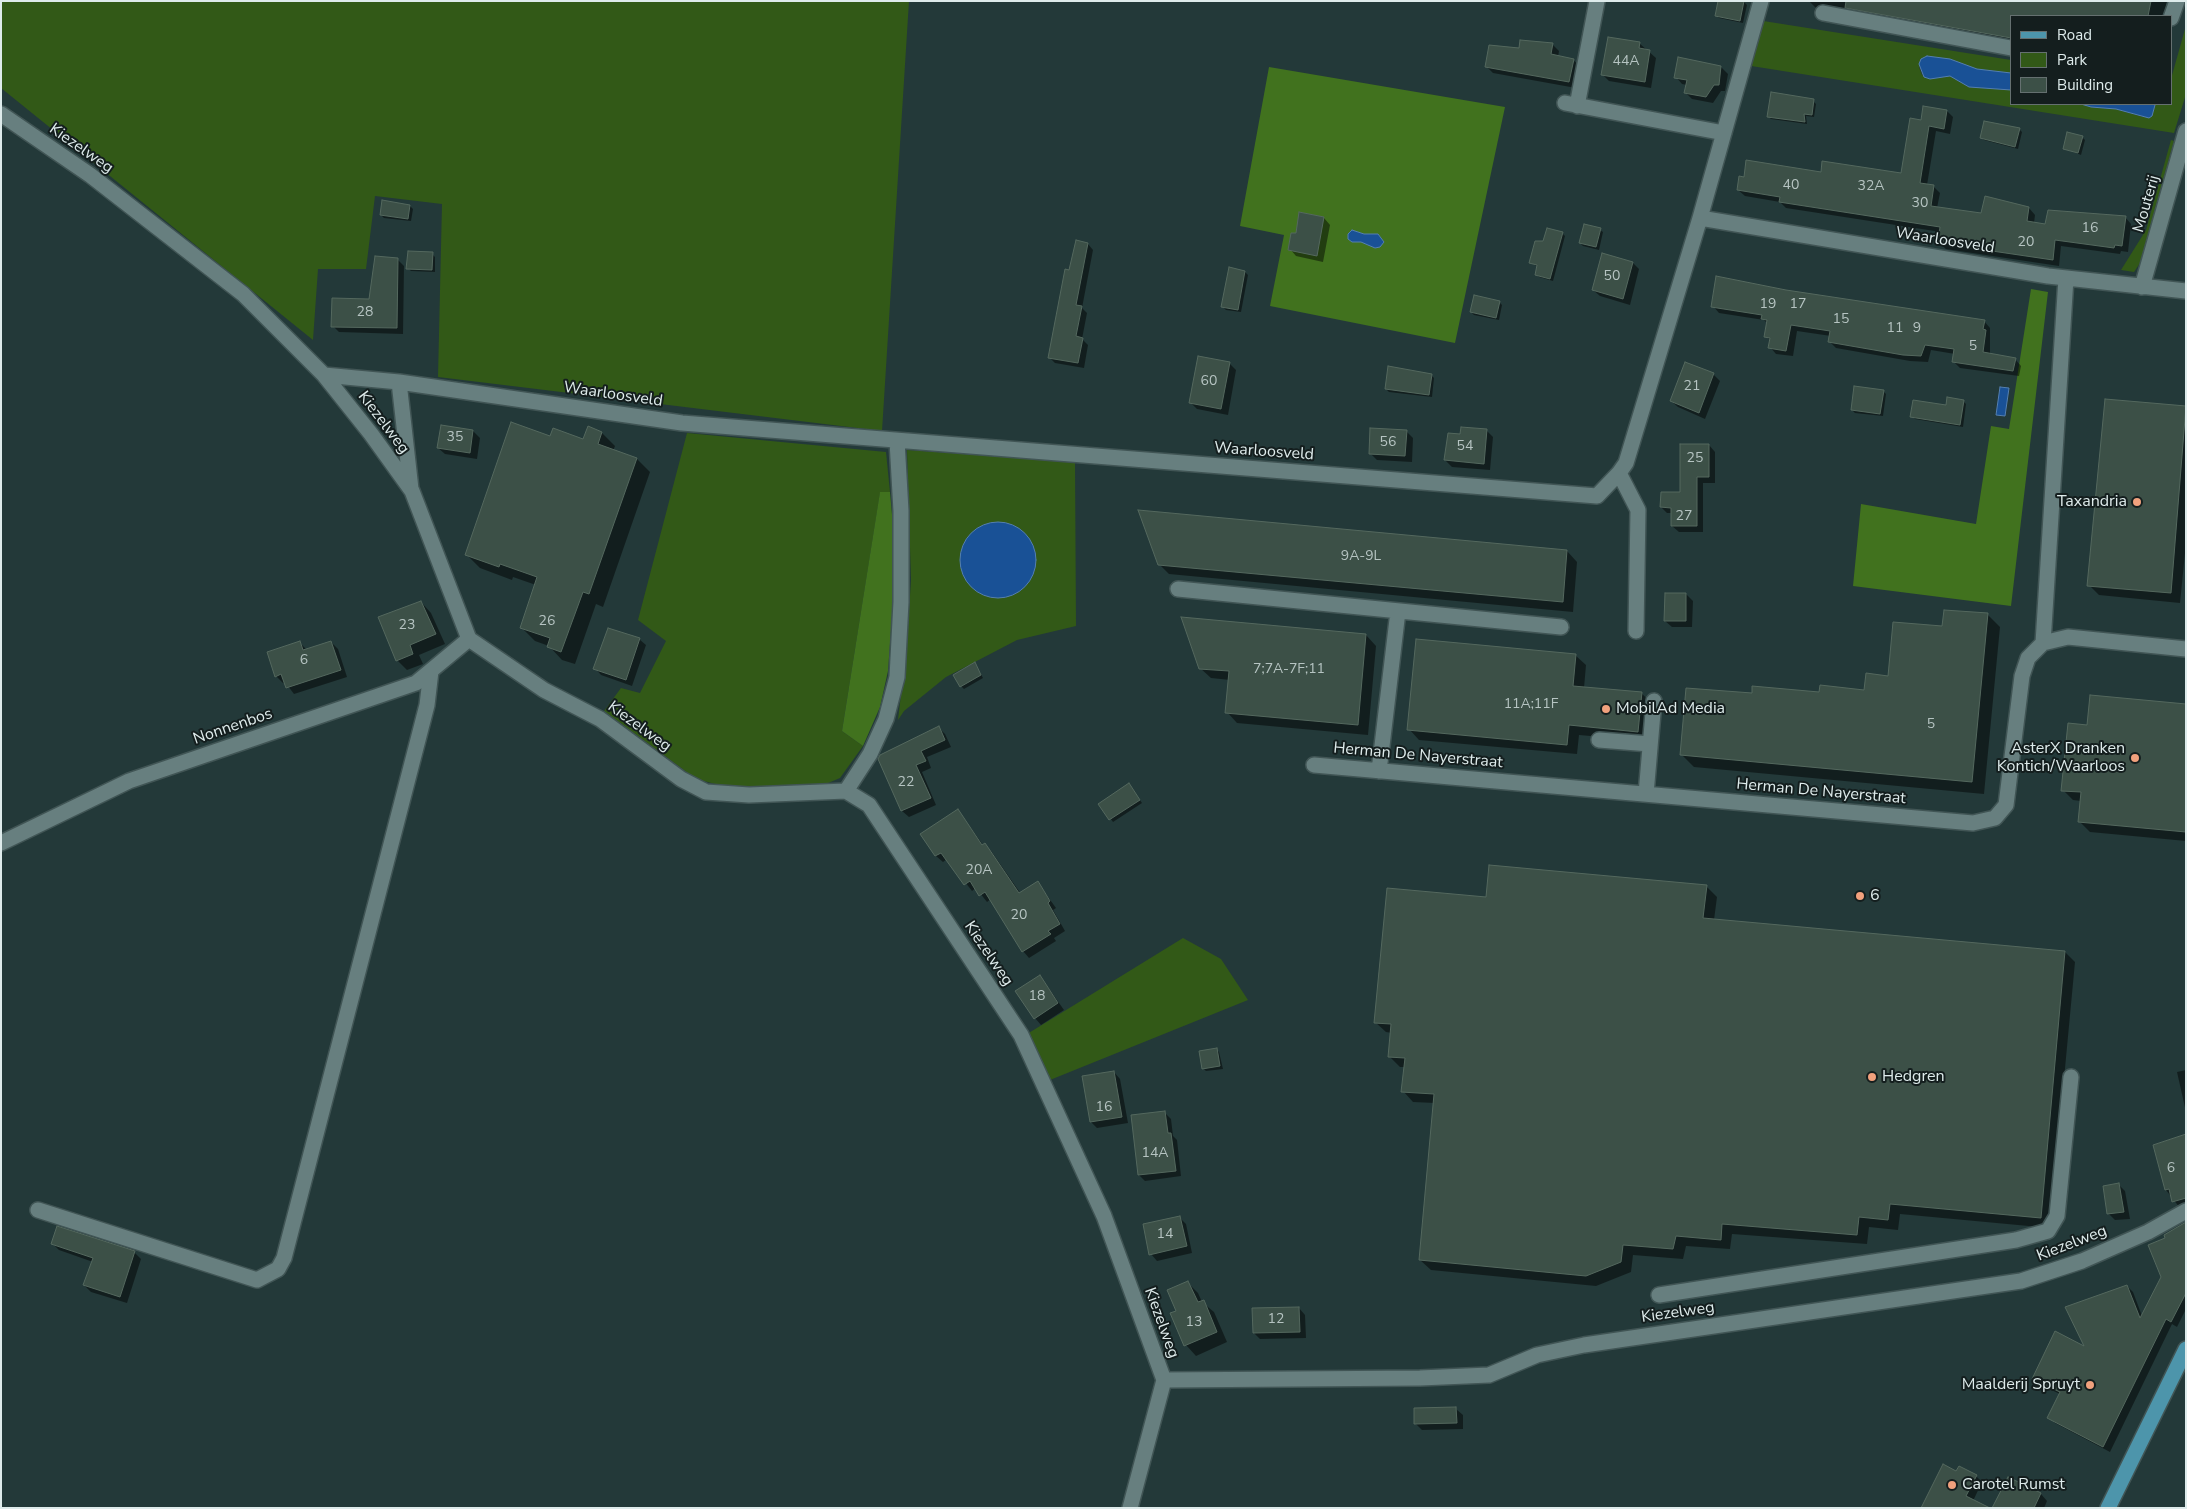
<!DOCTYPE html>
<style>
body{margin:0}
#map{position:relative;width:2187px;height:1509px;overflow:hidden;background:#233939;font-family:"Nunito Sans",sans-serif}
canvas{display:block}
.frame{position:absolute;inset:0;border:2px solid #deebeb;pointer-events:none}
.legend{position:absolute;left:2010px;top:15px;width:162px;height:90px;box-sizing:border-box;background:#141e1e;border:1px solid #657070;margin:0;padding:6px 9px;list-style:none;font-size:15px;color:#deebeb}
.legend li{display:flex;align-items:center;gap:10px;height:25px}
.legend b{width:25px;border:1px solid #657070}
</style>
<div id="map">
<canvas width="2187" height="1509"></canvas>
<div class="frame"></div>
<ul class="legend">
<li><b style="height:6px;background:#4d95ab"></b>Road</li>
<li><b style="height:14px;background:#325917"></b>Park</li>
<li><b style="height:14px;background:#3c5047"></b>Building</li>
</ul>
</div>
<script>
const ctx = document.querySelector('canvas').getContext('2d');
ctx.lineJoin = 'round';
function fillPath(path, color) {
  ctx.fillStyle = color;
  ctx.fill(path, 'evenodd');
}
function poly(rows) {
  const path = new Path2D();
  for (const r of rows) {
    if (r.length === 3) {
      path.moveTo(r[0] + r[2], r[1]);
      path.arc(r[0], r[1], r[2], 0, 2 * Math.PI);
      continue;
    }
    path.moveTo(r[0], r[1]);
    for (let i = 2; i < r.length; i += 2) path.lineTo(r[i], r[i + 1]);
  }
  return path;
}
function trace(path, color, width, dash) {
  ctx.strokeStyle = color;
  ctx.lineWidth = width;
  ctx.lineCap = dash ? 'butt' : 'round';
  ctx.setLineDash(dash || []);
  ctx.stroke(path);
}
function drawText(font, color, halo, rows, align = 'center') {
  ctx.font = font + ' "Nunito Sans",sans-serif';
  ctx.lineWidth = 4;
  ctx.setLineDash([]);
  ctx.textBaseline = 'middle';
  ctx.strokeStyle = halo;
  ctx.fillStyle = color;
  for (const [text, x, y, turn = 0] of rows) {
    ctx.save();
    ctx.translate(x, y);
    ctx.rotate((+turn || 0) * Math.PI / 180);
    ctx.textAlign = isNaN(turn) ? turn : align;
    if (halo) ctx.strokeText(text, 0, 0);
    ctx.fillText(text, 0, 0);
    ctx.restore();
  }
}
const green = poly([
 [1,1,909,1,882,431,438,377,442,204,375,196,366,269,318,269,313,340,1,88],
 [1757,20,2011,60,2011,73,1971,68,1950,59,1919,67,1922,75,1930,79,1950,76,1969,87,2011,90,2011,104,2081,104,2091,107,2116,109,2143,117,2152,116,2155,104,2171,104,2171,79,2185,29,2186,94,2174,133,1745,65],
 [2171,140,2174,141,2140,263,2134,272,2121,270,2146,230],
 [687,433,886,452,890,492,880,493,842,731,863,746,840,778,821,786,727,787,696,779,604,711,621,688,640,693,666,641,638,620],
 [907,450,1075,462,1076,626,1017,640,946,677,904,711,898,720,907,643,911,580],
 [1183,938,1221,959,1248,1000,1045,1082,1019,1039]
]);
const forest = poly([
 [1269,67,1505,107,1455,343,1270,306,1284,235,1240,226],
 [2031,289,2048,292,2011,606,1853,586,1861,504,1976,524,1991,426,2009,429],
 [880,492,890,492,896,560,888,671,880,707,863,746,842,731]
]);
const water = poly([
 [1927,56,1950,59,1977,69,2011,73,2011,90,1969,87,1950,76,1930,79,1924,77,1919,64,1921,59,1927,56],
 [2081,104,2155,104,2155,105,2152,116,2149,118,2116,109,2091,107,2081,104],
 [1352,230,1364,234,1378,234,1384,242,1380,247,1375,248,1361,242,1352,242,1348,239,1348,234,1352,230],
 [2000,387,2009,388,2005,416,1996,415,2000,387],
 [998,560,38]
]);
const shadow = poly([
 [1809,1,2167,1,2164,16,2011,16,2011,49,1822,14],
 [1744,2,1747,5,1743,23,1719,18,1716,15],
 [1639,43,1656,58,1651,88,1609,81,1602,74],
 [1552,44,1559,51,1558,57,1573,60,1580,66,1576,88,1493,73,1486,66,1520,50],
 [1721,67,1728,74,1725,91,1721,91,1713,103,1692,99,1686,93,1687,85,1682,84,1676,77],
 [1813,101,1816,104,1814,117,1806,116,1807,124,1771,119,1768,116],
 [1947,111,1953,117,1950,134,1936,131,1927,185,1933,186,1940,193,1937,208,1982,214,2029,208,2035,215,2034,223,2046,225,2125,217,2131,224,2128,252,2121,251,2120,254,2061,246,2059,266,1946,249,1939,243,1941,232,1786,208,1780,202,1745,196,1738,190,1745,178,1747,161,1822,173,1902,174,1922,121],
 [2019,129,2022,132,2018,149,1984,140,1981,137],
 [2082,137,2085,140,2081,155,2065,148],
 [410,206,413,209,411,221,384,218,381,215],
 [1324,218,1330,225,1323,262,1296,256,1290,249,1297,235],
 [1600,230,1603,232,1599,250,1583,246,1580,243],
 [1562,233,1565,236,1553,281,1539,277,1536,274,1538,267,1530,262,1544,242],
 [1088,244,1093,250,1082,308,1087,313,1082,339,1088,345,1084,368,1055,363,1049,357,1070,271],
 [432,254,435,257,435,272,411,271,408,268],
 [1603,254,1633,263,1639,269,1630,305,1600,296,1593,290],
 [397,259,404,266,403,334,339,332,333,326,370,300],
 [1245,272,1248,275,1241,312,1226,310,1223,307],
 [1785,291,1984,321,1990,328,1990,354,2015,359,2021,366,2019,376,1960,368,1954,362,1955,354,1931,350,1928,362,1910,361,1836,348,1830,342,1831,336,1797,331,1793,356,1776,354,1770,347,1771,341,1766,336,1768,324,1764,320,1719,313,1713,306],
 [1499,302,1502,305,1499,320,1474,315,1471,312],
 [1229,363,1236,370,1228,415,1197,409,1190,402],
 [1713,374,1720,381,1705,419,1678,407,1671,401],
 [1431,375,1434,378,1432,397,1389,392,1386,389],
 [1883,391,1886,394,1883,416,1855,413,1852,410],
 [1963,401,1966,404,1963,427,1915,419,1912,416],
 [2186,407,2186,543,2180,603,2099,595,2089,585],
 [442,426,473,431,480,438,477,459,445,454,438,448],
 [588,428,602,433,615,446,613,451,637,459,650,472,603,607,596,604,575,664,562,660,549,646,535,641,522,628,536,585,513,577,512,580,480,568,467,555,550,437,584,441],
 [1486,430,1493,437,1490,470,1452,467,1445,460,1461,436],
 [1407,432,1413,438,1412,462,1377,460,1370,453],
 [1709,445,1715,452,1715,483,1703,483,1703,532,1679,532,1672,526,1672,513,1667,513,1661,507,1681,493],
 [1567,551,1577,562,1573,612,1169,574,1159,564],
 [1686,594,1693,601,1692,627,1672,627,1665,621],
 [421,602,431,613,445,644,419,655,423,664,407,670,397,660],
 [1988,615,2000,627,1984,794,1694,767,1682,755,1820,694,1865,691,1889,677,1943,628],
 [1366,635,1376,646,1368,735,1237,723,1227,712,1230,680,1211,678,1200,668],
 [639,639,646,645,632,686,601,675,595,668],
 [331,642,338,649,347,677,294,694,285,682,283,683,276,676,300,643,307,650],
 [1575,655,1586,665,1584,688,1641,693,1652,703,1648,741,1579,735,1577,754,1419,740,1409,729],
 [975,664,983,678,964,689,961,686],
 [2186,705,2186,841,2090,832,2079,821,2081,801,2073,800,2063,790,2088,726],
 [939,728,945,734,951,747,927,757,931,768,922,772,936,805,909,817,902,811,880,759],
 [1131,788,1142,803,1113,822,1100,804],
 [958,810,983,845,991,851,1021,894,1038,883,1056,908,1053,910,1065,931,1054,938,1056,941,1029,958,1023,951,991,899,987,902,976,888,972,891,947,859,943,862,936,856,922,834],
 [1706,886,1717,897,1714,920,2065,952,2075,962,2050,1228,1900,1214,1898,1230,1869,1227,1867,1244,1732,1234,1730,1249,1686,1246,1683,1259,1633,1255,1631,1272,1596,1286,1431,1270,1420,1260,1435,1103,1413,1102,1403,1091,1405,1067,1400,1067,1389,1056,1392,1033,1386,1032,1375,1022,1487,898],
 [1040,976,1064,1010,1041,1025,1035,1018],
 [1216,1049,1219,1052,1223,1069,1206,1071,1203,1068],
 [2186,1070,2186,1112,2177,1072],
 [1114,1072,1120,1079,1128,1123,1097,1128,1091,1122],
 [1164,1112,1171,1119,1173,1136,1177,1140,1181,1176,1145,1181,1139,1175],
 [2186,1136,2186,1207,2180,1208,2166,1190,2155,1145],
 [2119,1185,2125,1191,2130,1219,2115,1220,2109,1214],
 [1179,1217,1186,1224,1192,1253,1157,1261,1151,1254],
 [2186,1223,2186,1309,2177,1327,2172,1324,2110,1452,2055,1423,2049,1417,2060,1394,2039,1384,2033,1378,2086,1349,2127,1286,2133,1292,2142,1316,2162,1277,2167,1239],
 [52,1243,134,1252,141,1259,127,1303,91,1292,84,1285,93,1262,59,1250],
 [1188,1283,1198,1293,1202,1302,1214,1312,1227,1342,1196,1356,1186,1345,1172,1314,1177,1311],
 [1299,1308,1305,1315,1306,1338,1260,1339,1254,1333],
 [1456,1409,1463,1415,1463,1429,1422,1430,1415,1423],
 [1957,1472,1976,1476,1982,1482,1973,1501,1923,1508],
 [2008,1479,2041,1494,2047,1501,2044,1508,1994,1508]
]);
const building = poly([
 [1718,1,1744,1,1740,21,1715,16,1718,1],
 [1846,1,2151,1,2148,16,2011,16,2011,38,1845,8,1846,1],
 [1608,37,1640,42,1639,48,1650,50,1645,82,1601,75,1608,37],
 [1520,40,1553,43,1551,54,1574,59,1569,82,1485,67,1489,45,1519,48,1520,40],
 [1678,57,1721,66,1719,85,1714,85,1706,97,1684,93,1687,80,1674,78,1678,57],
 [1771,92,1814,99,1812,115,1804,114,1805,122,1767,117,1771,92],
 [1923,106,1947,110,1944,129,1929,126,1920,183,1934,185,1931,206,1981,213,1985,196,2029,207,2027,221,2045,224,2048,210,2126,216,2122,246,2115,245,2114,248,2055,240,2053,260,1938,243,1940,227,1779,202,1780,197,1737,190,1739,176,1744,177,1746,160,1821,172,1822,161,1901,173,1910,118,1921,120,1923,106],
 [1984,121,2020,128,2015,147,1980,138,1984,121],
 [2067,132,2083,136,2078,153,2063,149,2067,132],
 [382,200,410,205,408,219,380,215,382,200],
 [1299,212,1324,217,1317,256,1288,250,1291,233,1296,233,1299,212],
 [1584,224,1601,228,1596,247,1579,243,1584,224],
 [1547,228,1563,232,1550,279,1535,275,1537,265,1529,263,1535,241,1543,241,1547,228],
 [1076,240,1088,243,1076,305,1082,306,1076,336,1083,338,1078,363,1048,358,1065,269,1069,270,1076,240],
 [408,251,433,252,432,270,406,269,408,251],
 [1602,253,1633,262,1623,299,1592,290,1602,253],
 [375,256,398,258,397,328,331,327,332,298,369,299,375,256],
 [1229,267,1245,271,1238,310,1221,307,1229,267],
 [1716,276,1786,290,1985,320,1983,329,1986,330,1983,352,2016,358,2013,371,1952,362,1954,349,1925,345,1921,356,1903,355,1828,342,1830,331,1791,325,1786,351,1768,348,1770,338,1764,337,1767,320,1761,319,1762,315,1711,307,1716,276],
 [1474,295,1500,301,1496,318,1470,312,1474,295],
 [1198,356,1230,362,1221,409,1189,403,1198,356],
 [1685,362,1714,373,1699,413,1670,401,1685,362],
 [1388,366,1432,374,1429,395,1385,389,1388,366],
 [1854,386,1884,390,1880,414,1851,410,1854,386],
 [1947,397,1964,400,1960,425,1910,417,1913,400,1946,405,1947,397],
 [2105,399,2186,406,2171,593,2087,586,2105,399],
 [511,422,550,436,553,428,583,439,588,426,602,432,598,444,637,458,589,594,583,592,561,652,547,647,550,638,520,628,537,577,500,564,499,567,465,555,511,422],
 [441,425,473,430,470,453,437,448,441,425],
 [1461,427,1487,429,1484,464,1444,460,1448,433,1460,434,1461,427],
 [1370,428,1407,430,1405,456,1369,454,1370,428],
 [1680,444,1709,444,1709,477,1697,477,1697,526,1671,526,1671,508,1660,507,1661,492,1680,492,1680,444],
 [1138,510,1567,550,1563,602,1158,565,1138,510],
 [1665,593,1686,593,1686,621,1664,621,1665,593],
 [421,601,436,634,410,645,413,654,396,661,378,617,421,601],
 [1944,610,1988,613,1972,782,1680,755,1686,688,1752,693,1752,686,1819,692,1820,685,1864,690,1866,673,1888,676,1893,622,1942,626,1944,610],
 [1181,617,1366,634,1358,725,1225,713,1229,671,1199,669,1181,617],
 [608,628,640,638,626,680,593,669,608,628],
 [1416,639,1576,654,1573,686,1642,692,1638,732,1569,725,1567,745,1407,730,1416,639],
 [300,641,303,650,331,641,341,670,286,688,281,674,275,677,267,652,300,641],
 [975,662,981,675,960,687,953,675,975,662],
 [2090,695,2186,704,2186,832,2078,822,2081,792,2061,791,2068,723,2087,725,2090,695],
 [939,726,945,740,921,751,926,761,916,765,931,798,901,811,878,759,880,755,939,726],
 [1129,783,1140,800,1109,820,1098,804,1129,783],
 [958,809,982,845,985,843,1019,893,1038,881,1050,901,1048,903,1060,924,1048,931,1051,934,1022,952,985,892,979,896,970,881,964,885,941,853,935,856,920,834,958,809],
 [1489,865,1707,885,1703,918,2065,951,2041,1218,1890,1204,1888,1220,1859,1217,1857,1235,1722,1224,1721,1240,1676,1236,1673,1249,1623,1245,1621,1262,1586,1276,1419,1260,1434,1094,1401,1092,1405,1058,1388,1057,1391,1024,1374,1023,1387,888,1486,897,1489,865],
 [1040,975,1058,1003,1034,1019,1015,991,1040,975],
 [1217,1048,1220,1066,1202,1069,1199,1051,1217,1048],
 [1114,1071,1122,1117,1090,1122,1082,1076,1114,1071],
 [1165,1111,1168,1133,1171,1133,1176,1171,1138,1175,1131,1115,1165,1111],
 [2186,1134,2186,1198,2172,1202,2169,1189,2165,1190,2153,1145,2186,1134],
 [2119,1183,2124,1212,2107,1214,2103,1186,2119,1183],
 [1180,1216,1187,1246,1149,1255,1143,1224,1180,1216],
 [2186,1222,2186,1293,2171,1322,2166,1319,2103,1447,2047,1418,2060,1392,2032,1379,2055,1331,2084,1346,2065,1307,2127,1285,2140,1318,2161,1277,2148,1245,2165,1238,2164,1235,2186,1222],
 [57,1226,135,1251,120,1297,83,1285,93,1258,51,1244,57,1226],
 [1188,1281,1198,1302,1204,1300,1217,1332,1184,1346,1170,1313,1176,1311,1167,1290,1188,1281],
 [1299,1307,1300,1332,1253,1333,1252,1308,1299,1307],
 [1456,1407,1457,1423,1414,1424,1414,1408,1456,1407],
 [1943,1464,1956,1471,1959,1466,1977,1475,1966,1496,1990,1508,1921,1508,1943,1464],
 [2008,1477,2041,1493,2034,1508,1992,1508,2008,1477]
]);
const minor = poly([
 [1823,13,2011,48],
 [2171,18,2177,1],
 [1565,103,1724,133],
 [1577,106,1597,1],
 [1,114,90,175,243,294,324,375,371,434,412,491,469,639,544,690,600,719,681,779,706,792,749,795,846,791,869,805,1021,1035,1104,1216,1164,1380,1130,1508],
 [1700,218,2048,276,2186,291],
 [2142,287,2186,131],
 [324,375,399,382,682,423,1597,496,1619,473,1626,463,1700,218,1761,1],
 [399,382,411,489],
 [1619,473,1638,510,1636,631],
 [1178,589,1561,627],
 [2043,643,2066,278],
 [1599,740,1650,744],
 [1314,765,1973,823,1995,818,2006,805,2022,676,2028,658,2043,643,2068,637,2186,649],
 [1379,771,1398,611],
 [846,791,870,754,886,719,897,677,901,602,901,511,897,441],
 [1646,794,1654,701],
 [1,843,129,781,416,683,469,639],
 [38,1210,257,1280,278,1269,284,1258,427,705,431,671],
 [1659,1295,2016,1240,2048,1231,2057,1216,2071,1077],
 [1164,1380,1420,1378,1489,1375,1537,1355,1584,1345,2021,1281,2082,1261,2148,1232,2186,1211]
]);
const major = poly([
 [2108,1508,2186,1349]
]);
const markers = [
 [2137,502,5,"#f1a17d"],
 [1606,709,5,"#f1a17d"],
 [2135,758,5,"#f1a17d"],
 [1860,896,5,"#f1a17d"],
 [1872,1077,5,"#f1a17d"],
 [2090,1385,5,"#f1a17d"],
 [1952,1485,5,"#f1a17d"]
];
const numberNames = [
 ["44A",1626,62],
 ["40",1791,186],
 ["32A",1871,187],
 ["30",1920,204],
 ["16",2090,229],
 ["20",2026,243],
 ["50",1612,277],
 ["19",1768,305],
 ["17",1798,305],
 ["28",365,313],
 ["15",1841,320],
 ["11",1895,329],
 ["9",1917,329],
 ["5",1973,347],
 ["60",1209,382],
 ["21",1692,387],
 ["35",455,438],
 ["56",1388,443],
 ["54",1465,447],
 ["25",1695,459],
 ["27",1684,517],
 ["9A-9L",1361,557],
 ["26",547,622],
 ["23",407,626],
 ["6",304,661],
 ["7;7A-7F;11",1289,670],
 ["11A;11F",1531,705],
 ["5",1931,725],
 ["22",906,783],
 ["20A",979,871],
 ["20",1019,916],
 ["18",1037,997],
 ["16",1104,1108],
 ["14A",1155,1154],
 ["6",2171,1169],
 ["14",1165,1235],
 ["12",1276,1320],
 ["13",1194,1323]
];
const streetNames = [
 ["Kiezelweg",81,149,35],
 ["Mouterij",2147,204,-74],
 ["Waarloosveld",1945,241,9],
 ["Waarloosveld",613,395,8],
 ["Kiezelweg",383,423,53],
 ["Waarloosveld",1264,452,4],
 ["Nonnenbos",233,727,-19],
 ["Kiezelweg",639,727,36],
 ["Herman De Nayerstraat",1418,756,5],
 ["Herman De Nayerstraat",1821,792,5],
 ["Kiezelweg",988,954,56],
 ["Kiezelweg",2072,1244,-21],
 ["Kiezelweg",1678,1313,-8],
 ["Kiezelweg",1161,1323,70]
];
const poiNames = [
 ["Taxandria",2127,502,"right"],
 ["MobilAd Media",1616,709],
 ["AsterX Dranken",2125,749,"right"],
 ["Kontich/Waarloos",2125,767,"right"],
 ["6",1870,896],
 ["Hedgren",1882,1077],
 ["Maalderij Spruyt",2080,1385,"right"],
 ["Carotel Rumst",1962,1485]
];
fillPath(green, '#325917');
fillPath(forest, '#41721e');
fillPath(water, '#195196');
trace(water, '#547fb0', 1);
fillPath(shadow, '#0007');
fillPath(building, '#3c5047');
trace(building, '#54685e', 1);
trace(minor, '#415555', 18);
trace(major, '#415555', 18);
trace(minor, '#677f7f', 15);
trace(major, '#4d95ab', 15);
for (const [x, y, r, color] of markers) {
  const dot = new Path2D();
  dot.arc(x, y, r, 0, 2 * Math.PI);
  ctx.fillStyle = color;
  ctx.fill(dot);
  trace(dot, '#141e1e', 2);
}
drawText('14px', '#b6c4c2', null, numberNames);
drawText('16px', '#deebeb', '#141e1e', streetNames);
drawText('16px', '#deebeb', '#141e1e', poiNames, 'left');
</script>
